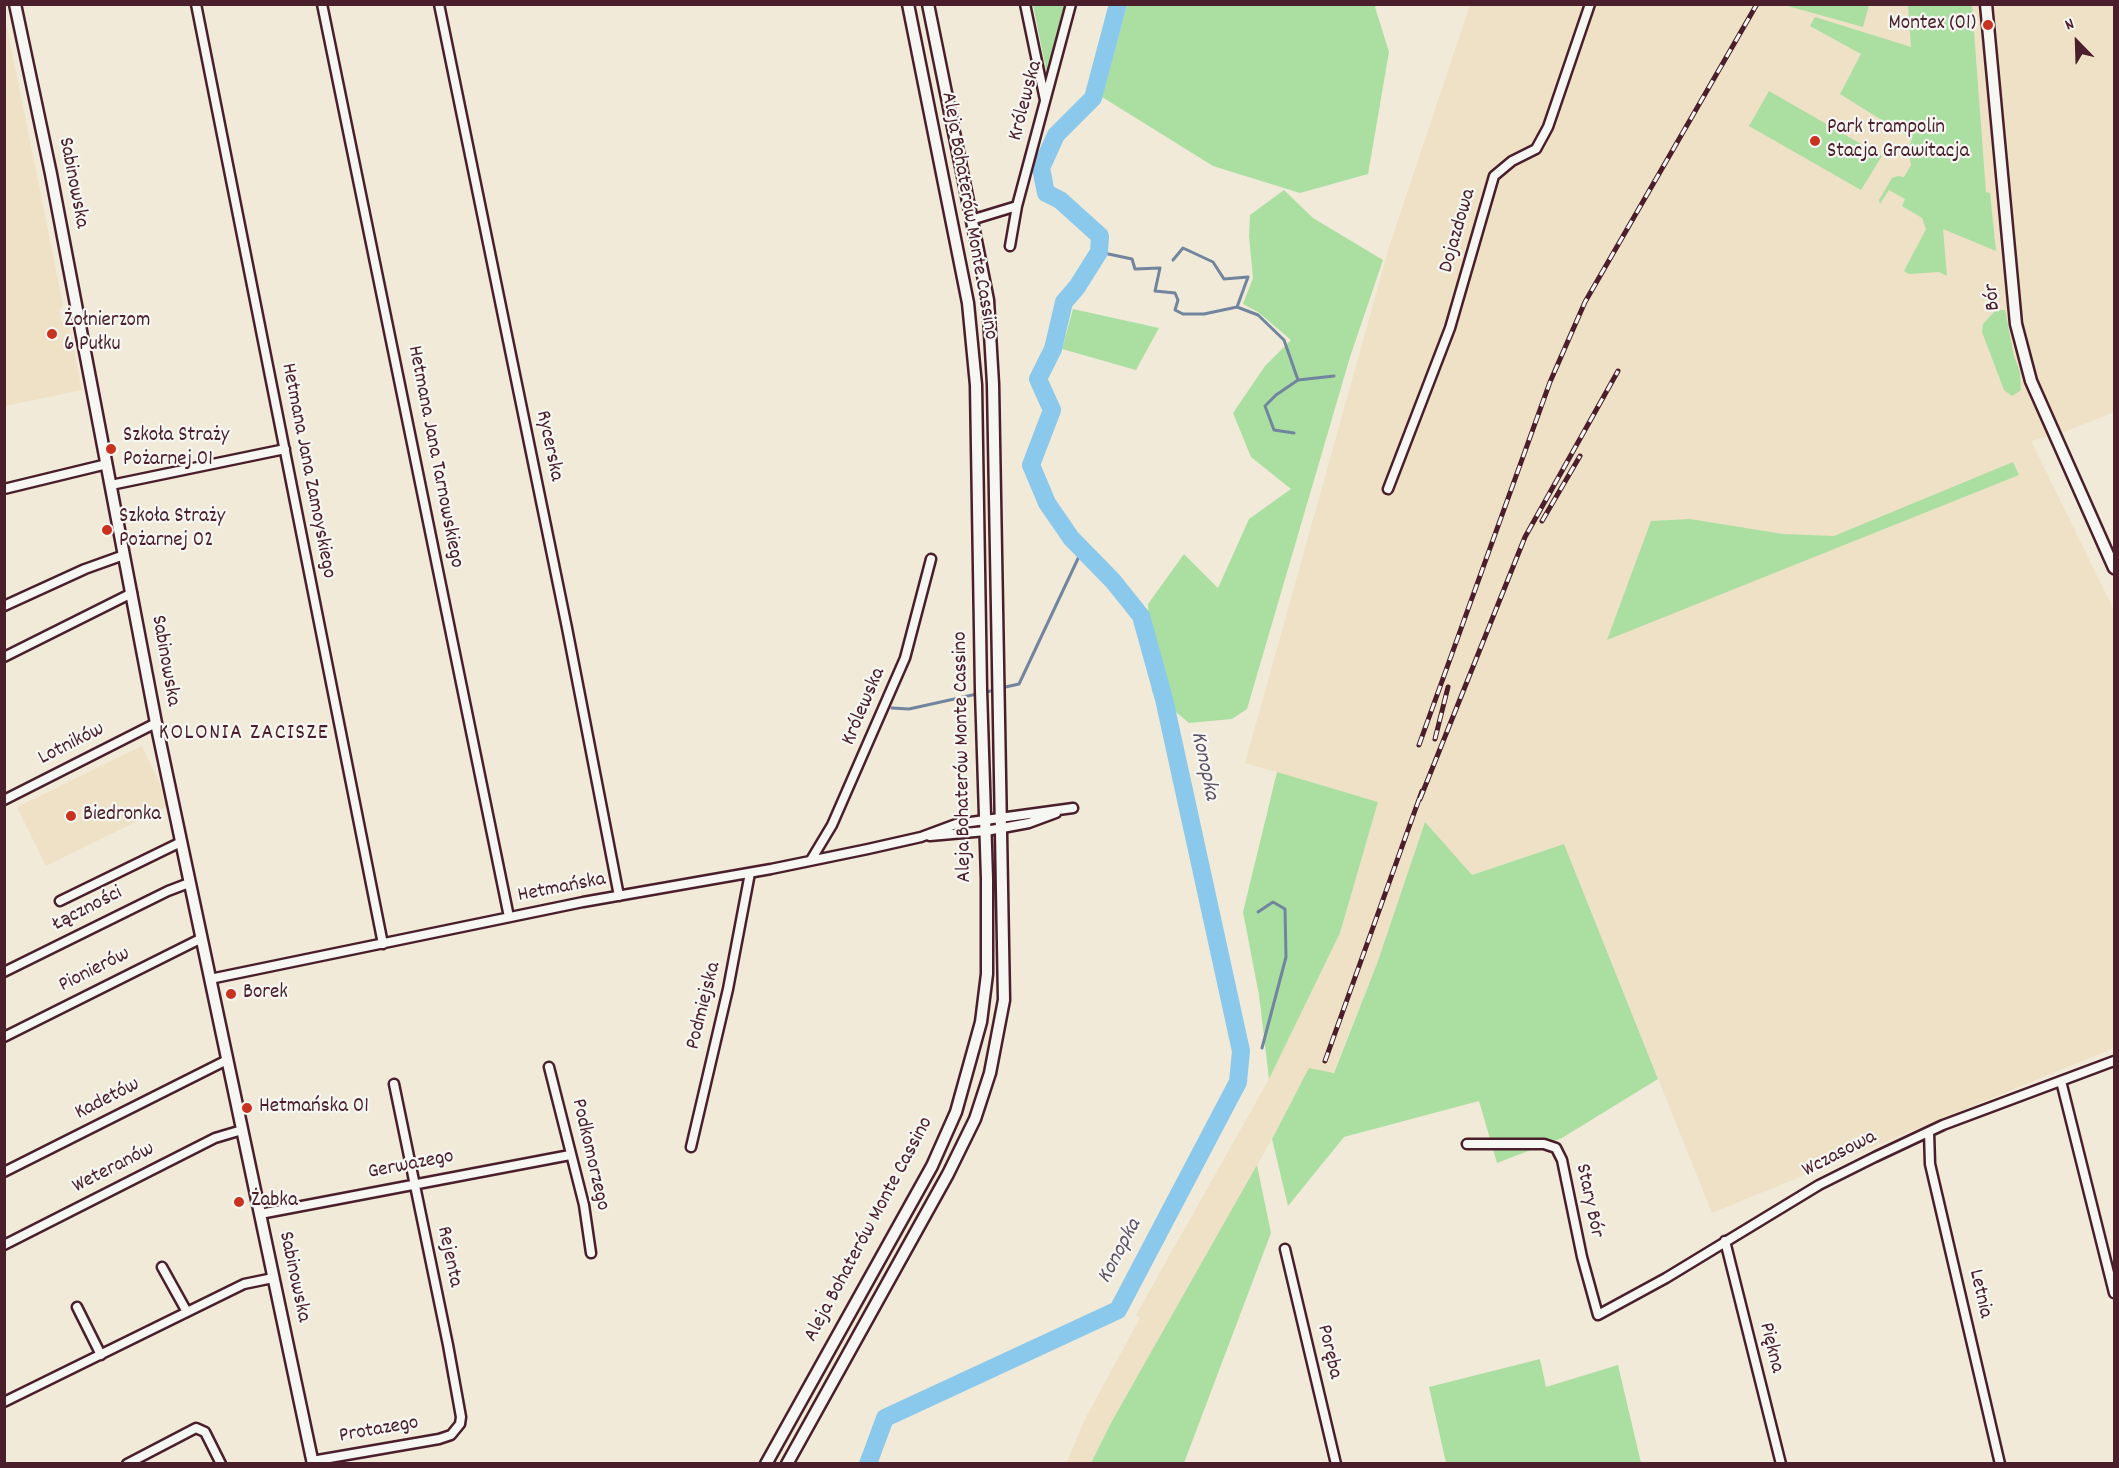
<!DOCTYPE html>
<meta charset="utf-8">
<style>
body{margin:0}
#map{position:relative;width:2119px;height:1468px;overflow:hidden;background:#f1ead8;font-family:Dekko,sans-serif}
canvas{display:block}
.frame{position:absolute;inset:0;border:6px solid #4a1f2b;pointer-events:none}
.north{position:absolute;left:2047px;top:12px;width:60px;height:60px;-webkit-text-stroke:4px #f6f6f2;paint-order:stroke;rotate:337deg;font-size:16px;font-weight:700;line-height:24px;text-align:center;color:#4a1f2b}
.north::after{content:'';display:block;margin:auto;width:21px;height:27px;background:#4a1f2b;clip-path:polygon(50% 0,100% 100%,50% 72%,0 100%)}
</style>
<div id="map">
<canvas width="2119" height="1468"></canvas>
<div class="frame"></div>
<div class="north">N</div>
</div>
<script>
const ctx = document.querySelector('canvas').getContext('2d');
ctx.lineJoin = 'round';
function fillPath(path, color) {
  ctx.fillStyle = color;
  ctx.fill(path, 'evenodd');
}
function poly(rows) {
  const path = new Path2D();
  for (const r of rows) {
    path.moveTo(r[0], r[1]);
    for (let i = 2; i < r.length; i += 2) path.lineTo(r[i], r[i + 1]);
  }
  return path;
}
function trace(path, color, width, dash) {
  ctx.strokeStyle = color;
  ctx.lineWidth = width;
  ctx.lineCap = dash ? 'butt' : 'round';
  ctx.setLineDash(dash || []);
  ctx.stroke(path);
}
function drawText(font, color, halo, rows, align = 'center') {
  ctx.font = font + ' Dekko,sans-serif';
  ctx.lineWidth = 4.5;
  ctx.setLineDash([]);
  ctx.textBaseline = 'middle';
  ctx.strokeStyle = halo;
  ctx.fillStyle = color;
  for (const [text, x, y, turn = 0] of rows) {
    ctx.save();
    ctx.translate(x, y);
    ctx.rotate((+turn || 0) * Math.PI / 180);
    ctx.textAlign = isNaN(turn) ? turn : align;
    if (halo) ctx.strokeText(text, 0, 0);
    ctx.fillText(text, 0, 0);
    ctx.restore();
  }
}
const built = poly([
 [1470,5,2114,5,2114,412,2062,433,2031,441,2114,610,2114,1048,1712,1213,1564,844,1472,875,1378,961,1333,1073,1309,1069,1242,1194,1112,1421,1091,1463,1066,1464,1086,1417,1140,1318,1136,1315,1269,1079,1340,933,1378,802,1245,763,1390,244],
 [5,17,63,305,59,311,61,321,69,325,82,390,5,406],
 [142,746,170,805,46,866,17,807]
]);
const green = poly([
 [1033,5,1067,5,1047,75],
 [1127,5,1378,5,1375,7,1389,52,1368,174,1300,193,1213,166,1102,97],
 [1784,5,1869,4,1869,5,1863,27],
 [1908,5,1972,5,1986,192,1990,193,1996,251,1943,229,1947,276,1939,272,1909,274,1904,271,1926,229,1922,218,1902,206,1905,199,1889,190,1880,204,1879,200,1892,178,1898,176,1904,177,1911,165,1908,150,1912,139,1840,94,1861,54,1810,26,1815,17,1911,47],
 [1769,91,1882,156,1861,190,1749,126],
 [1284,190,1313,218,1383,260,1350,357,1247,709,1232,719,1189,723,1152,692,1148,604,1184,554,1218,588,1249,519,1291,489,1251,457,1233,413,1265,366,1291,340,1258,312,1243,304,1253,278,1249,236,1250,215],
 [1073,309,1159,328,1136,370,1062,349],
 [1996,310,2005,310,2014,356,2020,372,2021,390,2012,396,2004,390,1982,332,1983,324],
 [2013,462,2019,475,1607,640,1651,521,1690,519,1783,534,1834,536],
 [1277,772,1378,802,1340,933,1269,1079,1259,995,1243,912],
 [1425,822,1472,875,1564,844,1658,1079,1562,1138,1497,1163,1479,1101,1344,1137,1288,1206,1272,1139,1309,1068,1334,1073,1378,961],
 [1257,1165,1271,1233,1184,1463,1091,1463,1112,1421],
 [1540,1359,1546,1387,1618,1365,1641,1463,1446,1463,1429,1387]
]);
const stream = poly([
 [1099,252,1132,259,1135,269,1160,268,1155,291,1175,293,1178,300,1175,310,1183,314,1204,314,1237,307,1258,315,1284,340,1298,380,1276,395,1265,406,1274,430,1294,433],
 [1173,260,1183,248,1213,262,1224,279,1248,277,1237,307],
 [1298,380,1334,376],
 [1001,688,1019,684,1082,550],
 [892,708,909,709,995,690],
 [1258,912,1273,902,1285,909,1286,957,1262,1048]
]);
const river = poly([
 [868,1464,885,1418,1118,1310,1238,1082,1241,1051,1164,699,1141,616,1113,581,1071,538,1047,503,1031,465,1052,410,1038,379,1053,349,1064,302,1077,287,1099,252,1100,236,1060,200,1046,193,1041,168,1056,135,1093,98,1118,4]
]);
const street = poly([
 [196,4,383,944],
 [322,4,509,917],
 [439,4,567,628,619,896],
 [1025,4,1045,100],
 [971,220,1017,206],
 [1010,246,1017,206,1071,4],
 [111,485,285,449],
 [4,489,107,464],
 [1388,489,1450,328,1494,176,1512,161,1536,149,1548,127,1590,4],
 [4,606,85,569,124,555],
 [4,657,132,593],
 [4,800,156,723],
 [930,836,986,831,1029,823,1056,813],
 [811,860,832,825,905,658,931,559],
 [60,901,181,842],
 [4,972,168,891,189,883],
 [210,979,583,902,771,869,868,849,921,837,956,824,1073,808],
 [4,1037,202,938],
 [549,1067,584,1205,591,1253],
 [2061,1081,2114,1293],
 [1929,1132,1930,1164,2000,1464],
 [1467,1144,1544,1144,1556,1148,1562,1160,1582,1257,1598,1315,1666,1278,1819,1185,1875,1157,1943,1125,2114,1061],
 [691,1147,728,989,750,873],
 [4,1172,227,1060],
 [260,1214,570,1155],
 [1725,1241,1781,1464],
 [4,1245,215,1138,242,1130],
 [1285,1249,1336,1464],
 [162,1267,187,1312],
 [77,1307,101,1355],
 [4,1402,244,1284,273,1278],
 [312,1461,439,1439,451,1435,460,1424,461,1417,448,1345,394,1084],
 [127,1464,196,1428,205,1432,221,1464]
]);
const secondary = poly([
 [15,4,51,174,156,723,313,1464],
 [1986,4,2016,324,2031,381,2114,568],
 [766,1464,932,1166,956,1112,981,1022,987,974,987,879,981,690,976,385,968,303,908,4],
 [787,1464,948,1174,975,1119,990,1073,1004,1000,993,384,988,300,928,4]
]);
const rail = poly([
 [1542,521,1580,456],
 [1435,739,1448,687],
 [1419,745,1550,382,1585,302,1757,4],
 [1420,799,1525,537,1618,371],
 [1325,1061,1422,791]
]);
const markers = [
 [1988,25,6,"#c8321e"],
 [1815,141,6,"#c8321e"],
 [52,334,6,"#c8321e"],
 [111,449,6,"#c8321e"],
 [107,530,6,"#c8321e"],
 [71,816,6,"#c8321e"],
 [231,994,6,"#c8321e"],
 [247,1108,6,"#c8321e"],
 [239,1202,6,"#c8321e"]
];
const poiNames = [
 ["Montex (01)",1976,25,"right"],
 ["Park trampolin",1827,129],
 ["Stacja Grawitacja",1827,153],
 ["Żołnierzom",64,322],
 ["6 Pułku",64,346],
 ["Szkoła Straży",123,437],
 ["Pożarnej 01",123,461],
 ["Szkoła Straży",119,518],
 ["Pożarnej 02",119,542],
 ["Biedronka",83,816],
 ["Borek",243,994],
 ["Hetmańska 01",259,1108],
 ["Żabka",251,1202]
];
const streetNames = [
 ["Królewska",1027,101,-75],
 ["Sabinowska",72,183,79],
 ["Aleja Bohaterów Monte Cassino",968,216,80],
 ["Dojazdowa",1459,231,-74],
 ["Bór",1994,297,-95],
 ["Rycerska",548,446,78],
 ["Hetmana Jana Tarnowskiego",434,457,79],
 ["Hetmana Jana Zamoyskiego",307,471,79],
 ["Sabinowska",164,661,80],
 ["Królewska",865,707,-67],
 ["Lotników",72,745,-27],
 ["Aleja Bohaterów Monte Cassino",964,757,-91],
 ["Hetmańska",562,889,-11],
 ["Łączności",88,910,-27],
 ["Pionierów",95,971,-27],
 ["Podmiejska",705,1006,-76],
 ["Kadetów",108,1100,-27],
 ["Podkomorzego",589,1155,77],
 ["Wczasowa",1840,1155,-27],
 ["Gerwazego",411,1166,-11],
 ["Weteranów",114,1169,-27],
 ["Stary Bór",1588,1201,78],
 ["Aleja Bohaterów Monte Cassino",870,1230,-62],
 ["Rejenta",448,1257,78],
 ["Sabinowska",293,1277,78],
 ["Letnia",1979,1294,77],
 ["Piękna",1770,1348,76],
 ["Poręba",1328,1352,77],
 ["Protazego",379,1431,-10]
];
const neighbourhoodNames = [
 ["KOLONIA ZACISZE",244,735]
];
const waterNames = [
 ["Konopka",1203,766,78],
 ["Konopka",1121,1252,-62]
];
fillPath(built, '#eee1c6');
fillPath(green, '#abdfa2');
trace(stream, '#71859f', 3);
trace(river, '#8bc9ec', 18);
trace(street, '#4a1f2b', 13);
trace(secondary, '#4a1f2b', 15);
trace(street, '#f6f6f2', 8);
trace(secondary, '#f6f6f2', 10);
trace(rail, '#4a1f2b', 5);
trace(rail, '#f6f6f2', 3, [9]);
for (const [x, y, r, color] of markers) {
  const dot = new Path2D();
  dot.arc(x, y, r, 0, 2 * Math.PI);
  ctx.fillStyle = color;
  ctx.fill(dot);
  trace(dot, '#f6f6f2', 2);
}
drawText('21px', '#4a1f2b', '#f6f6f2', poiNames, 'left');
drawText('21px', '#4a1f2b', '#f6f6f2', streetNames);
ctx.letterSpacing = '1.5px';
drawText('22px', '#4a1f2b', '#f6f6f2', neighbourhoodNames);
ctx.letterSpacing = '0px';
drawText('italic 22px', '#5e5265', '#f6f6f2', waterNames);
</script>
